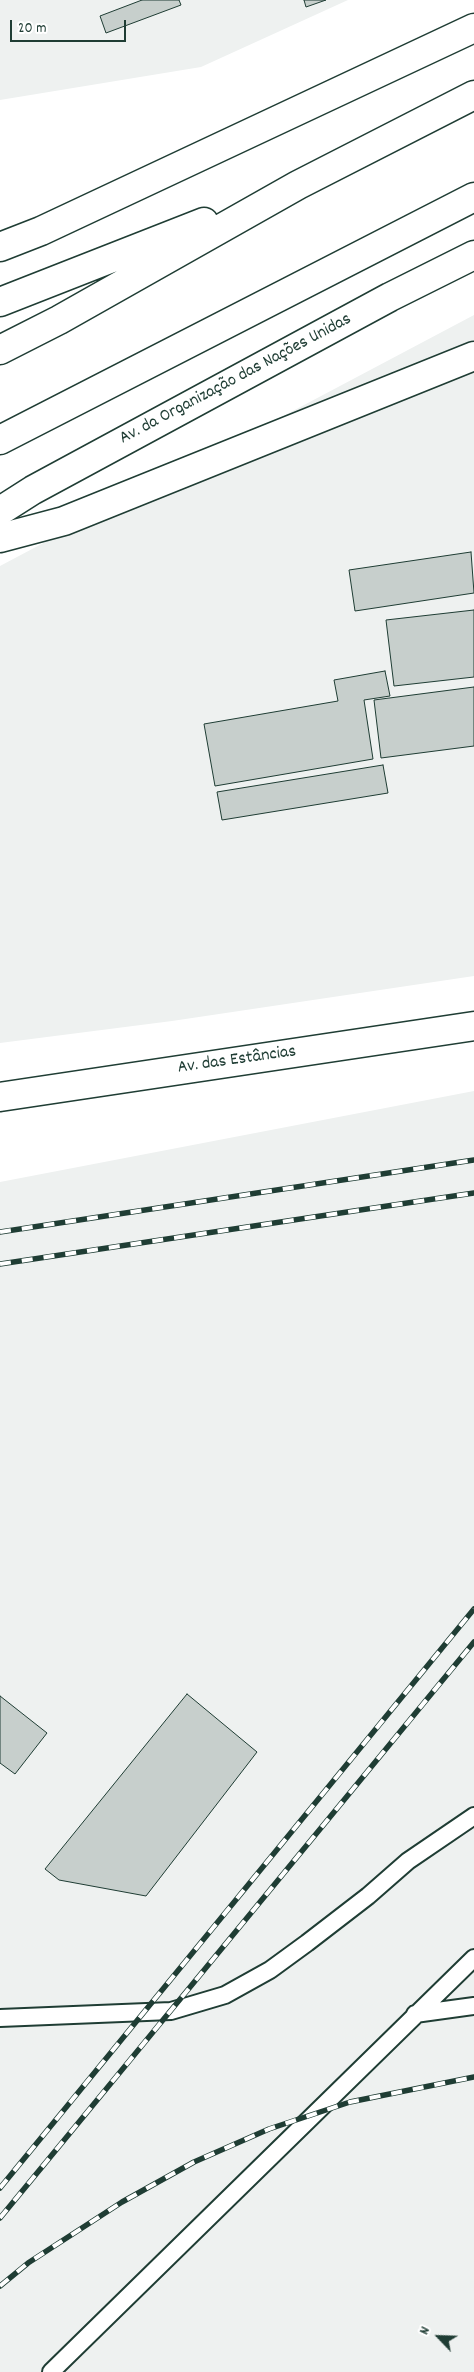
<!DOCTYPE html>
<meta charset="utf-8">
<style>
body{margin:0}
#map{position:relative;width:474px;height:2372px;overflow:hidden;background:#fff;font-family:Dekko,sans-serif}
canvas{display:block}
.north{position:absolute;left:414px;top:2312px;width:50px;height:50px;-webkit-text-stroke:4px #fff;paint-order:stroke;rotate:294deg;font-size:14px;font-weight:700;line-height:20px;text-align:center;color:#1f3d34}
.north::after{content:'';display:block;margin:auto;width:18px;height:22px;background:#1f3d34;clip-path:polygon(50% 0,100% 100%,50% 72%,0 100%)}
.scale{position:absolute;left:10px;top:20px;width:116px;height:22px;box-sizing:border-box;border:2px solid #1f3d34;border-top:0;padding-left:6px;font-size:15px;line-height:18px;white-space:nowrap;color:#1f3d34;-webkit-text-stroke:4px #fff;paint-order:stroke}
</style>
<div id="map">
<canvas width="474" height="2372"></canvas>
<div class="north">N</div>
<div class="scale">20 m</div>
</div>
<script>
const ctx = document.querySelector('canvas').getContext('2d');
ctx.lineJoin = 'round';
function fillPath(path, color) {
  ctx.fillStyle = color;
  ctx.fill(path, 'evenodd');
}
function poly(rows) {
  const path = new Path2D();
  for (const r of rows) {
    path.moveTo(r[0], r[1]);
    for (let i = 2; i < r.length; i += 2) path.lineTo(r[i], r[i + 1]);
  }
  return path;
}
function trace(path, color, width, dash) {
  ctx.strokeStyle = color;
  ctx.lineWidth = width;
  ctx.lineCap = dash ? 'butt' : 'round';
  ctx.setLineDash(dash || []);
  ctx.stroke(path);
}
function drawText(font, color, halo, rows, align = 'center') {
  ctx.font = font + ' Dekko,sans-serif';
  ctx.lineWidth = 4.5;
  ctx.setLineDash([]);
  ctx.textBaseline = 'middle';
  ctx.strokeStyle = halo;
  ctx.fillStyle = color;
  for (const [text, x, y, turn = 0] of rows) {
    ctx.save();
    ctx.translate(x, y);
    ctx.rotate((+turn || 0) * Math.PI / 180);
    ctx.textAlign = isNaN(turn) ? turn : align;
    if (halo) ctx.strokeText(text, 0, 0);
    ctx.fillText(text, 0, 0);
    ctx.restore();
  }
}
const built = poly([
 [0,0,348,0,201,67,0,100],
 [474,315,474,976,172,1021,0,1043,0,566],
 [474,1091,474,2372,0,2372,0,1182]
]);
const building = poly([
 [142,0,179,0,181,5,106,33,100,16,142,0],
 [304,0,326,0,306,7,304,0],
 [471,552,474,593,355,611,349,570,471,552],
 [474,610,474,677,394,686,386,620,474,610],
 [385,671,390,696,364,700,373,759,215,786,204,724,338,701,334,680,385,671],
 [474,687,474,746,381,758,374,700,474,687],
 [383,765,388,793,222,820,217,792,383,765],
 [187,1694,257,1752,146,1896,59,1880,45,1869,187,1694],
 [0,1696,47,1733,15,1774,0,1763,0,1696]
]);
const lane = poly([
 [415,2014,474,2006],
 [0,2018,171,2011,225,1995,270,1970,307,1943,368,1896,408,1861,474,1816],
 [51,2372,474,1958]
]);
const secondary = poly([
 [0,440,474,197],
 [0,511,33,490,390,297,474,255],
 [0,1097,474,1026]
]);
const highway = poly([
 [0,247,41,231,474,28],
 [0,302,204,222],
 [0,350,59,320,298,185,474,95],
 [0,538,64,521,474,356]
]);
const rail = poly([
 [0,1232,474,1160],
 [0,1264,474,1193],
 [0,2188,474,1609],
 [0,2218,474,1642],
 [0,2286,28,2263,122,2202,194,2162,269,2129,350,2102,474,2077]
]);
const streetNames = [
 ["Av. da Organização das Nações Unidas",236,380,-28],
 ["Av. das Estâncias",237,1061,-8]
];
fillPath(built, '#eef1f0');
fillPath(building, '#c7cfcc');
trace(building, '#1f3d34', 1);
trace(lane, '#1f3d34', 20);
trace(secondary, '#1f3d34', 31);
trace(highway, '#1f3d34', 31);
trace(lane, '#fff', 16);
trace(secondary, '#fff', 28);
trace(highway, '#fff', 28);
trace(rail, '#1f3d34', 5.5);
trace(rail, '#fff', 4, [11]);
drawText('18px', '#1f3d34', '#fff', streetNames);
</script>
